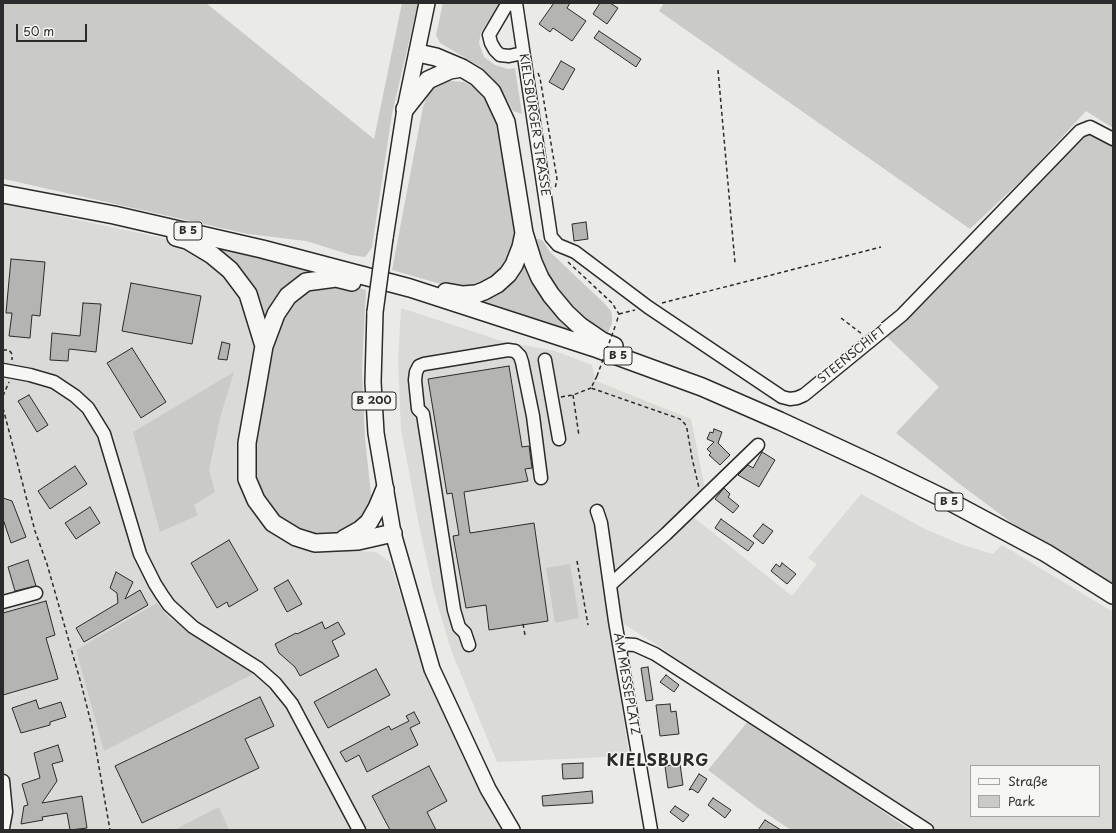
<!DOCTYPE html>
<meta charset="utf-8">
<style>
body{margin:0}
#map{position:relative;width:1116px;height:833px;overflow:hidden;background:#eaeae6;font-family:"Playpen Sans",sans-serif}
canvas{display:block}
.frame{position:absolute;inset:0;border:4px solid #2b2b2b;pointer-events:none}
.legend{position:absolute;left:970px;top:765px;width:130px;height:52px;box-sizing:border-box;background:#f6f6f2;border:1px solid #a5a5a2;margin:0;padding:5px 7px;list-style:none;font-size:12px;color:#2b2b2b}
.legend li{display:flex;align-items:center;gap:8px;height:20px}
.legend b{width:20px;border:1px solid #a5a5a2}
.scale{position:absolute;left:16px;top:24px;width:71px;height:18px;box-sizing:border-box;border:2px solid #2b2b2b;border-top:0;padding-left:5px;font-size:12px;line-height:14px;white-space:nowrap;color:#2b2b2b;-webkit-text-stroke:3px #f6f6f2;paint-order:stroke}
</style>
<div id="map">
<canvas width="1116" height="833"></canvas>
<div class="frame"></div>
<ul class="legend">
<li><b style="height:5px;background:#f6f6f2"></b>Straße</li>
<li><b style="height:11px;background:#cacac7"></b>Park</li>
</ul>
<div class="scale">50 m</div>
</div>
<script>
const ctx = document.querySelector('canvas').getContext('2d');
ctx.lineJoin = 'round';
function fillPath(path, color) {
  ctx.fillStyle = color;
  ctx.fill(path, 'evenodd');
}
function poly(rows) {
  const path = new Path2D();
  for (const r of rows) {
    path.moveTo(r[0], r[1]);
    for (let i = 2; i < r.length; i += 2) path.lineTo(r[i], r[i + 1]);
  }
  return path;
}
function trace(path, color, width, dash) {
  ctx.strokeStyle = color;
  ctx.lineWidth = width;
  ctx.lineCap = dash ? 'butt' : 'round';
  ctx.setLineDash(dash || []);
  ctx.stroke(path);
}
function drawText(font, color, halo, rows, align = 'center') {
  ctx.font = font + ' "Playpen Sans",sans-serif';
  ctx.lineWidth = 3;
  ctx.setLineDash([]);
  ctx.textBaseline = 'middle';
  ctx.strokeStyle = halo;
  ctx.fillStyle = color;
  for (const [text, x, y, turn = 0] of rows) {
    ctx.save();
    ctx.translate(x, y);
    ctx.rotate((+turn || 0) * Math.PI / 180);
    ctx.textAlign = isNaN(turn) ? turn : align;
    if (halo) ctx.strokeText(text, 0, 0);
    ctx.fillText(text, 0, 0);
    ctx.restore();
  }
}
const built = poly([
 [3,203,18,207,186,243,210,258,245,295,314,548,376,552,390,562,424,670,472,776,501,830,3,830],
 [401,308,502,341,555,351,592,365,596,381,691,419,707,499,692,516,792,596,817,564,808,558,861,494,923,528,960,544,993,554,1002,545,1113,612,1113,830,930,830,753,713,663,649,608,614,629,756,497,762,451,650,433,589,419,525,401,429,398,360],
 [971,766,1099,766,1099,816,971,816]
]);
const green = poly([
 [3,3,206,3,374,139,402,3,418,3,392,114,372,247,369,252,365,257,351,255,306,241,248,234,4,179,3,168],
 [443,3,499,3,496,9,481,32,479,43,484,57,495,65,508,69,515,68,522,114,513,111,506,98,493,79,481,67,440,43,436,35],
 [664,3,1113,3,1113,128,1086,111,1027,175,970,229,659,11],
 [450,81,464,82,477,89,487,99,497,116,514,211,515,229,513,241,509,255,503,268,495,276,479,285,463,288,444,285,392,270,423,107,427,97,434,88,444,83],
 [1091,132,1113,144,1113,587,1036,541,957,482,896,433,939,387,885,335,1082,135],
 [189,237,338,274,304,280,264,338,250,293],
 [536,239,539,239,543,241,550,252,604,303,611,311,612,316,612,323,607,335,590,323,578,312,552,280,541,260],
 [526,258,588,341,472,301,486,299,495,296,505,290,517,277,522,269],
 [338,282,366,290,362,370,365,439,372,503,363,521,344,534,316,539,276,519,252,478,260,393,279,316,308,286],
 [234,372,220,418,209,470,215,492,194,505,198,515,160,532,133,432],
 [570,564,579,618,555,623,546,568],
 [157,603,169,618,196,636,233,658,253,674,104,751,76,650],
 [749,720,910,830,791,830,758,808,708,770],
 [219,807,229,830,174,830]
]);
const building = poly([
 [554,3,570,3,567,8,586,21,572,41,553,28,550,32,539,24,554,3],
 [600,3,610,3,618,8,607,24,593,14,600,3],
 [599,31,641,59,636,67,594,38,599,31],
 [561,61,575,69,563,90,549,82,561,61],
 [586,222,588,239,574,241,572,224,586,222],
 [11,259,45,262,40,316,32,315,30,338,9,336,12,313,6,313,11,259],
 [131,283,201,296,192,344,122,331,131,283],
 [83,303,101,304,96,352,69,349,68,361,50,360,52,333,80,336,83,303],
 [222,342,230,344,227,360,218,359,222,342],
 [132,348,166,402,141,418,107,363,132,348],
 [509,366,522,447,529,446,532,468,525,469,528,481,464,492,470,533,534,523,548,621,489,630,486,605,466,608,453,536,459,535,452,493,447,494,428,379,509,366],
 [29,395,48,425,37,432,18,401,29,395],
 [714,429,722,432,718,443,730,455,720,465,709,455,711,453,707,449,714,442,707,439,710,432,713,433,714,429],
 [762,452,775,460,759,487,738,475,748,465,753,468,762,452],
 [75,466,87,484,50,509,38,491,75,466],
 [724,488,730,494,728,497,739,506,733,513,715,499,724,488],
 [3,498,12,501,26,537,11,543,3,519,3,498],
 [90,507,100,523,76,539,65,523,90,507],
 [721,519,754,543,748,551,715,528,721,519],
 [763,524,773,531,763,544,753,536,763,524],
 [229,540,258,590,229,607,227,602,217,608,191,563,229,540],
 [28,560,36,586,15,591,8,567,28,560],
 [782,563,796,574,787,584,771,571,776,564,780,567,782,563],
 [116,572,133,582,125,599,140,590,148,605,84,642,76,628,118,603,117,593,110,588,116,572],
 [288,580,302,604,287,612,274,588,288,580],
 [46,601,55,635,46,638,58,679,3,695,3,613,46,601],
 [322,622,325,629,338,622,345,634,332,641,339,656,300,676,295,667,279,653,275,644,296,633,297,634,322,622],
 [648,667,653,700,646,701,641,668,648,667],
 [376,669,390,695,328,728,314,702,376,669],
 [666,675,679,685,674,692,660,682,666,675],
 [260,697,274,726,245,739,259,768,142,823,115,766,260,697],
 [36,700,39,709,61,702,66,717,50,722,50,725,21,733,12,708,36,700],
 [670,704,671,712,676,711,679,734,660,736,656,705,670,704],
 [414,712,420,723,410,728,418,745,367,772,359,755,346,762,340,752,389,726,391,730,409,721,406,716,414,712],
 [58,745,63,761,52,764,57,781,42,803,82,796,87,828,70,830,67,813,42,817,43,820,21,824,24,806,28,805,22,784,40,778,34,753,58,745],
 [583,763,583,778,563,779,562,764,583,763],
 [680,764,683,785,668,788,665,766,680,764],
 [429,766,447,801,427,812,436,830,390,830,372,796,429,766],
 [699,774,707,779,698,793,692,789,689,790,699,774],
 [592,791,593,803,543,806,542,796,592,791],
 [713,798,731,810,725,818,708,805,713,798],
 [675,806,689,815,683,822,670,812,675,806],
 [765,820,781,830,758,830,765,820]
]);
const path = poly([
 [718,70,735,263],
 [538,73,540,78,557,179,555,189],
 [568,262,612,303,619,314,616,324],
 [662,303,881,247],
 [619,314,635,310],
 [841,318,862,334],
 [3,350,9,350,12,354,12,360],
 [597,376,591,388,680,419,685,424,687,429,692,458,699,488],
 [573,395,579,436],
 [3,396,9,382],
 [561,397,573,395,591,388],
 [3,408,35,531,47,564,82,687,92,727,110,830],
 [577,561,588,625],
 [523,624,525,635]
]);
const minor = poly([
 [513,3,506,6,489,35,491,43,495,50,500,55,509,56,523,53],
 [516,3,551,237,558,245,575,252,648,307,782,397,790,399,797,398,804,395,902,315,1080,131,1090,127,1113,139],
 [545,360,559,439],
 [3,370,30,375,54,382,75,396,88,408,104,434,140,554,155,584,162,595,169,605,193,627,258,668,275,683,292,704,359,830],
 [597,511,601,523,615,621,651,830],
 [610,585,666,534,758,445],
 [3,602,36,593],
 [620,644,635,645,655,654,927,830],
 [469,645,465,633,459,627,454,610,423,414,418,409,415,380,416,372,419,366,424,364,508,350,515,351,520,356,522,362,533,416,541,478],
 [3,781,6,812,3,828]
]);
const major = poly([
 [385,238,405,109,427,3],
 [375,312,373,382,376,433,393,533,432,669,488,789,512,830]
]);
const highway = poly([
 [418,53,436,57,462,68,477,77,492,92,506,122,524,233,533,262,540,278,551,295,566,313,580,326,602,341,614,346],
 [405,109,428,80,450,70,462,68],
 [3,194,114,215,262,249,410,288,598,349,702,387,780,421,877,466,947,500,1046,553,1113,595],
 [176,237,187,240,212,255,230,270,248,294,264,346],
 [352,282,336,278,306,282,288,296,276,314,264,346,256,392,247,443,247,479,256,500,273,523,296,537,315,543,358,541,393,533],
 [446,292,463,295,476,294,484,291,497,284,508,274,514,265,521,247,524,233],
 [344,539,360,530,369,522,377,508,385,489]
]);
const pathBridge = poly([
 [597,376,616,324]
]);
const majorBridge = poly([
 [375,312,385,238]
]);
const shields = [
 [188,231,28],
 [618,356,28],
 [374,401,44],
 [949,502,28]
];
const shieldNames = [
 ["B 5",188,231],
 ["B 5",618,356],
 ["B 200",374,401],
 ["B 5",949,502]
];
const streetNames = [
 ["KIELSBURGER STRASSE",534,125,81],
 ["STEENSCHIFT",852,355,-39],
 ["AM MESSEPLATZ",626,684,80]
];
const districtNames = [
 ["KIELSBURG",658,762]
];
fillPath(built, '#dadad6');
fillPath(green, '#cacac7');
fillPath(building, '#b4b4b1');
trace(building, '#2b2b2b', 1);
trace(minor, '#2b2b2b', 15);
trace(major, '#2b2b2b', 18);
trace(highway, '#2b2b2b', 20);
trace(path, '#2b2b2b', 1.5, [4, 3]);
trace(minor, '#f6f6f2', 12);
trace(major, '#f6f6f2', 15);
trace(highway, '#f6f6f2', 17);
trace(majorBridge, '#2b2b2b', 18, []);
trace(pathBridge, '#2b2b2b', 1.5, [4, 3]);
trace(majorBridge, '#f6f6f2', 15);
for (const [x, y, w] of shields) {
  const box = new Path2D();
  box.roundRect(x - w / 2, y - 9, w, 18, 3);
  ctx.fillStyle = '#f6f6f2';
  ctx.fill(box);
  trace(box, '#2b2b2b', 1);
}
drawText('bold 11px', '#2b2b2b', null, shieldNames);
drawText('12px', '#2b2b2b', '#f6f6f2', streetNames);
ctx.letterSpacing = '1px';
drawText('bold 16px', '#2b2b2b', '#f6f6f2', districtNames);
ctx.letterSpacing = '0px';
</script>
